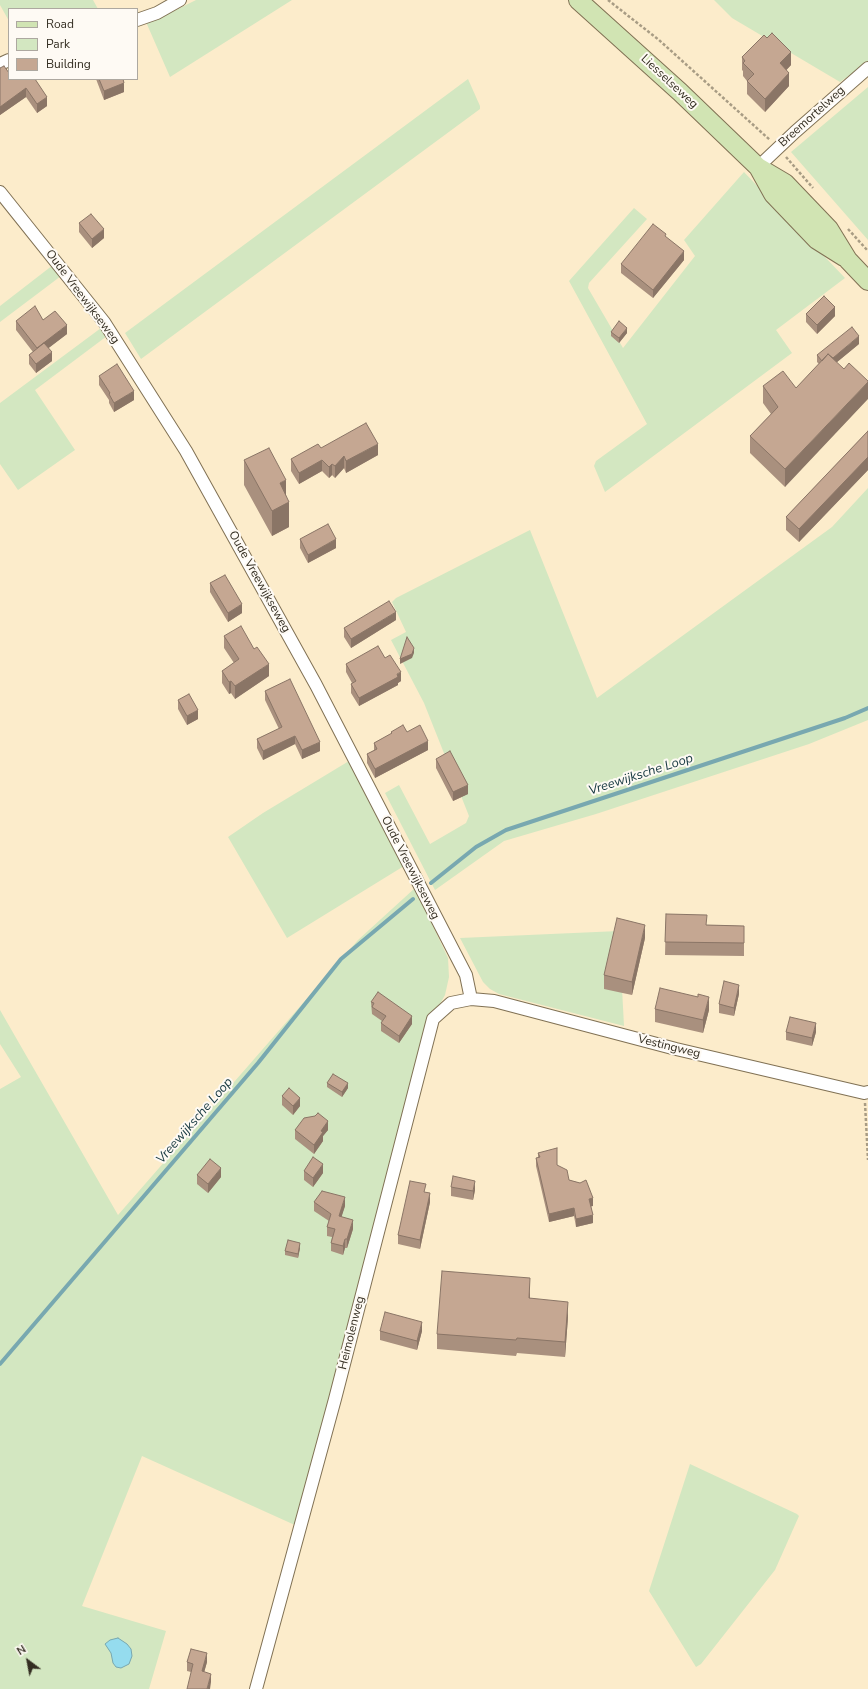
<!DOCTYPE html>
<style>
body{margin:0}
#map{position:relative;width:868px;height:1689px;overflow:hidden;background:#fceccb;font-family:"Nunito Sans",sans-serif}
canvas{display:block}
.legend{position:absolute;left:8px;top:8px;width:130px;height:72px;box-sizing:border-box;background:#fefaf4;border:1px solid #ada8a0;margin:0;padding:5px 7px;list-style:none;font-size:12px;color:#332d21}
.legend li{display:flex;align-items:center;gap:8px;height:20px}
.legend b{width:20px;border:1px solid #ada8a0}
.north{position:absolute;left:8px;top:1641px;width:40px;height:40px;-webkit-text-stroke:3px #fefaf4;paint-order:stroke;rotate:328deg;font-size:11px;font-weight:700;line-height:16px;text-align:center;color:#332d21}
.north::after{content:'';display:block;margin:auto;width:14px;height:18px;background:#332d21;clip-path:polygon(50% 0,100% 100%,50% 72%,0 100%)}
</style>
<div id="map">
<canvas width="868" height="1689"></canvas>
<ul class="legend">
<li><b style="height:5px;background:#d1e4b3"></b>Road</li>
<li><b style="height:11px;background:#d3e7c1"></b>Park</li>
<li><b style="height:11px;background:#c5a792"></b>Building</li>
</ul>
<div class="north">N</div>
</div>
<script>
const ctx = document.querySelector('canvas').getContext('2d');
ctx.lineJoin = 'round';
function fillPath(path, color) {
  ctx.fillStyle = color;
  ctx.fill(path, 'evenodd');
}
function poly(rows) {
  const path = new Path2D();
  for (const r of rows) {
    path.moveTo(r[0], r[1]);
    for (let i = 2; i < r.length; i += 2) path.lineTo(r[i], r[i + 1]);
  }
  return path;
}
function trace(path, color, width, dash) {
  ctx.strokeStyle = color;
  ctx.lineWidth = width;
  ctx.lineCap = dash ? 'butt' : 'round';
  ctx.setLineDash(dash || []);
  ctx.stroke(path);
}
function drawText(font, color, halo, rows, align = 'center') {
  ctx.font = font + ' "Nunito Sans",sans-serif';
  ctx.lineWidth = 4;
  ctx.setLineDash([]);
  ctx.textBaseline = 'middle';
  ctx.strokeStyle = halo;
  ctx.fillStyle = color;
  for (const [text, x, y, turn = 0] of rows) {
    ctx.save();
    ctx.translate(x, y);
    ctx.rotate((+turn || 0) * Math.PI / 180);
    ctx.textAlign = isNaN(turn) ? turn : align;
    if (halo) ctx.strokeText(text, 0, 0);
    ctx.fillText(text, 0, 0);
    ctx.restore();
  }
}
const green = poly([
 [0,0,93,0,98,9,9,9,9,21,0,5],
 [196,0,292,0,170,77,146,22,174,11],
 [714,0,868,0,868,62,840,82,732,18],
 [468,79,480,106,480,109,141,359,125,333],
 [868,87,868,240,791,152],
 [744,172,845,278,776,330,792,353,605,492,594,466,596,461,647,424,569,281,634,208,647,219,589,283,588,288,623,348,695,256,684,240],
 [53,265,61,276,0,322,0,306],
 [101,328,107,336,35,390,75,450,18,490,0,464,0,403],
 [868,488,868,720,809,744,596,814,504,841,435,890,385,793,399,785,430,844,466,823,469,816,424,703,391,640,406,632,392,602,396,598,530,530,597,698,832,527],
 [349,761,404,866,287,938,228,837,263,813],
 [415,888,448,958,449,977,445,995,435,1013,297,1526,142,1456,82,1606,166,1631,149,1689,0,1689,0,1089,21,1077,0,1044,0,1010,118,1215,358,940],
 [619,931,624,1026,499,994,490,989,483,982,460,938],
 [690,1464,797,1514,799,1516,775,1570,701,1664,696,1667,649,1591]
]);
const water = poly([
 [118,1638,127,1644,131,1649,132,1656,129,1664,121,1668,116,1667,113,1663,111,1653,105,1644,110,1640,118,1638]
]);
const stream = poly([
 [431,883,476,847,506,830,845,718,868,708],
 [0,1364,258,1063,341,959,413,899]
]);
const path = poly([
 [608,0,659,40,770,140],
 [786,157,813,188],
 [848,229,868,251],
 [865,1103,868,1160]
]);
const minor = poly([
 [137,20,157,13,180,0],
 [0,64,9,60],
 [758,167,795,132,868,68],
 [0,192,104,322,186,451,316,685,466,975,471,999],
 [256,1689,335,1399,433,1019,451,1003,471,999,494,1001,676,1049,864,1093,868,1092]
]);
const secondary = poly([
 [578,0,680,92,758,167,785,183,829,229,848,260,868,281],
 [758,167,773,194,817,240,844,257]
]);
const wall = poly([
 [742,57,791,65,786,70,789,86,765,112,747,94,747,81,743,76,743,71,742,70],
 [0,68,9,79,35,79,47,106,37,113,26,97,0,115],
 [96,79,123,79,124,92,104,100],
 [79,223,104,238,92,248,79,232],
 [666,237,684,260,653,298,621,273,621,264],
 [806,314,835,316,817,334,806,322],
 [16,321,67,334,48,348,52,361,36,373,29,364,29,355,33,352,16,330],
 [611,332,627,333,619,343,611,336],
 [859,344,837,362,785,487,750,453,750,436,771,414,763,403,763,386,796,388,819,364,817,362,817,355],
 [99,376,134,400,114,412,109,403,109,400,99,385],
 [868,431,868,470,799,542,786,530,786,517],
 [321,448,378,455,346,473,344,468,335,478,332,475,329,478,322,471,299,484,291,471,291,459],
 [244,460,286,495,289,527,272,536,244,485],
 [300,539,336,548,308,563,300,548],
 [210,583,242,613,228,622,210,592],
 [396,620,351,648,344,637,344,628],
 [224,636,269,676,235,699,231,693,229,694,222,683,222,671,234,663,224,648],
 [385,658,401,681,398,683,398,685,359,706,351,693,351,684,352,683,346,672,346,664],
 [265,691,320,751,302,759,295,744,263,760,257,748,257,739,279,729,265,700],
 [178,700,198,719,187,725,178,709],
 [391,732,407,732,428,750,375,778,367,763,367,754,374,750,374,743,391,734],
 [436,759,468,794,453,801,436,768],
 [666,914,707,925,744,926,744,956,665,955],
 [645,938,632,995,604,989,604,975],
 [739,994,734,1016,719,1013,719,1004],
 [698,997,709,1010,703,1033,655,1022,655,1009],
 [371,1002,412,1024,399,1043,381,1031,381,1023,382,1021,372,1014],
 [786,1032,816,1032,812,1046,786,1040],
 [327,1083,348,1088,342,1097,327,1087],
 [282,1096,300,1106,293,1115,282,1105],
 [315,1116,328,1130,323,1136,323,1141,314,1154,295,1139,295,1130],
 [538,1153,557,1165,569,1180,580,1183,593,1206,591,1206,593,1223,576,1227,574,1216,549,1222,536,1166,536,1158,538,1158],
 [304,1171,323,1173,313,1187,304,1180],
 [197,1175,221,1177,208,1193,197,1184],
 [451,1187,475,1190,473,1200,451,1196],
 [426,1193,430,1202,420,1249,398,1244,398,1235],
 [314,1202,345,1206,341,1217,353,1229,347,1248,345,1248,343,1255,331,1251,331,1243,332,1237,327,1236,327,1227,329,1221,314,1211],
 [300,1248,298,1258,285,1255,285,1251],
 [530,1293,530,1298,568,1317,565,1357,517,1353,516,1356,437,1349,437,1334],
 [380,1331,422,1331,417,1350,380,1340],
 [187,1662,207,1662,204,1672,211,1682,191,1672,187,1671]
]);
const shadedWall = poly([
 [137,37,138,37,138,46,137,46],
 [791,52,791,65,780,77,780,63],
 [789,73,789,86,765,112,765,99],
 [124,83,124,92,104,100,104,91],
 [26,88,26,97,0,115,0,107],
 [47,97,47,106,37,113,37,104],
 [104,229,104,238,92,248,92,239],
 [684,251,684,260,653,298,653,290],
 [835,307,835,316,817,334,817,325],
 [67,325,67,334,37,357,37,348],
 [627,328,627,333,619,343,619,338],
 [859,336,859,344,825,372,825,365],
 [52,352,52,361,36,373,36,364],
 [868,382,868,399,785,487,785,469],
 [134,391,134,400,114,412,114,403],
 [378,444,378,455,346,473,346,461],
 [344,456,344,468,335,478,335,466],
 [868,457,868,470,799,542,799,529],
 [322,460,322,471,299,484,299,473],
 [332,464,332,475,329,478,329,467],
 [286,480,286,503,289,502,289,527,272,536,272,511,280,483],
 [336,539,336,548,308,563,308,555],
 [242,604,242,613,228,622,228,613],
 [396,612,396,620,351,648,351,639],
 [414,648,414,653,412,658,400,664,400,659],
 [269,664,269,676,235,699,235,686],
 [401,672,401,681,398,683,398,685,359,706,359,698],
 [231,681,231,693,229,694,229,682],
 [198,710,198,719,187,725,187,716],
 [295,736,295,744,263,760,263,751],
 [428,741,428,750,375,778,375,769],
 [320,742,320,751,302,759,302,750],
 [468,785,468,794,453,801,453,792],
 [645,925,645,938,632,995,632,982],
 [739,985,739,994,734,1016,734,1008],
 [709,997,709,1010,703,1033,703,1020],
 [412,1016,412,1024,399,1043,399,1036],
 [816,1023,816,1032,812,1046,812,1038],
 [348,1083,348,1088,342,1097,342,1092],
 [300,1098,300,1106,293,1115,293,1106],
 [328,1121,328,1130,323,1136,323,1141,314,1154,314,1145,321,1131],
 [323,1164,323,1173,313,1187,313,1178],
 [221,1168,221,1177,208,1193,208,1184],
 [475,1181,475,1190,473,1200,473,1191],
 [430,1193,430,1202,420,1249,420,1240],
 [345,1197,345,1206,339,1225,339,1216],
 [593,1198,593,1206,589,1207,589,1199],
 [574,1208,574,1216,549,1222,549,1214],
 [593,1215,593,1223,576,1227,576,1219],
 [353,1220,353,1229,347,1248,347,1239],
 [345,1239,345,1248,343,1255,343,1246],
 [300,1243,300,1248,298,1258,298,1254],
 [530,1278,530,1293,529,1313,529,1298],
 [568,1302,568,1317,565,1357,565,1342],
 [422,1322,422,1331,417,1350,417,1341],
 [207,1653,207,1662,202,1680,202,1671],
 [211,1674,211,1682,210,1689,207,1689]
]);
const building = poly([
 [772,33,791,52,780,63,789,73,765,99,747,81,754,74,743,63,745,61,742,57,764,35,767,38,772,33],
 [4,66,9,73,9,79,35,79,47,97,37,104,26,88,0,107,0,68,4,66],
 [99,79,123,79,124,83,104,91,99,79],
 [91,214,104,229,92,239,79,223,91,214],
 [653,224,666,234,665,236,684,251,653,290,621,264,653,224],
 [824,296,835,307,817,325,806,314,824,296],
 [35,306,43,320,55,311,67,325,37,348,16,321,35,306],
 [619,321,627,328,619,338,611,332,619,321],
 [852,327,859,336,833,358,828,354,822,361,817,355,852,327],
 [44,343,52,352,36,364,29,355,44,343],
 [828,354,844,369,849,363,868,381,868,382,785,469,750,436,778,407,763,386,783,371,796,388,828,354],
 [117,364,134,391,114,403,109,394,110,393,99,376,117,364],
 [366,423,378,444,346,461,344,456,335,466,332,464,329,467,322,460,299,473,291,459,318,444,321,448,366,423],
 [868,431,868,457,799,529,786,517,868,431],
 [269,448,286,480,280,483,289,502,272,511,244,460,269,448],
 [328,524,336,539,308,555,300,539,328,524],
 [225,575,242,604,228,613,210,583,225,575],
 [389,601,396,612,351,639,344,628,389,601],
 [241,626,254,649,257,647,269,664,235,686,231,681,229,682,222,671,239,659,224,636,241,626],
 [407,637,414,648,412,654,400,659,407,637],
 [378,646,385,658,390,655,401,672,397,674,398,677,359,698,351,684,356,681,346,664,378,646],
 [290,679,320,742,302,750,295,736,263,751,257,739,282,727,265,691,290,679],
 [189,694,198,710,187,716,178,700,189,694],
 [403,725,407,732,420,725,428,741,375,769,367,754,377,749,374,743,392,733,391,732,403,725],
 [450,751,468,785,453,792,436,759,450,751],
 [666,914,707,915,706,925,744,926,744,943,665,942,666,914],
 [617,918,645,925,632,982,604,975,617,918],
 [724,981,739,985,734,1008,719,1004,724,981],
 [660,988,698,997,698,994,709,997,703,1020,655,1009,660,988],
 [378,992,412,1016,399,1036,381,1023,386,1016,372,1007,374,1003,371,1002,378,992],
 [790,1017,816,1023,812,1038,786,1032,790,1017],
 [333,1074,348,1083,342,1092,327,1083,333,1074],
 [289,1088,300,1098,293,1106,282,1096,289,1088],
 [318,1113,328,1121,321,1131,323,1132,314,1145,295,1130,304,1118,315,1116,318,1113],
 [557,1148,557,1165,567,1170,569,1180,580,1183,586,1180,593,1198,589,1199,593,1215,576,1219,574,1208,549,1214,536,1158,540,1157,538,1153,557,1148],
 [313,1157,323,1164,313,1178,304,1171,313,1157],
 [210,1159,221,1168,208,1184,197,1175,210,1159],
 [453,1176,475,1181,473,1191,451,1187,453,1176],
 [410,1181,426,1184,424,1192,430,1193,420,1240,398,1235,410,1181],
 [322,1191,345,1197,339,1216,353,1220,347,1239,345,1239,343,1246,331,1243,335,1229,327,1227,331,1214,314,1202,322,1191],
 [288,1240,300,1243,298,1254,285,1251,288,1240],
 [442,1271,530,1278,529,1298,568,1302,565,1342,517,1338,516,1340,437,1334,442,1271],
 [385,1312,422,1322,417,1341,380,1331,385,1312],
 [191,1649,207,1653,202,1671,211,1674,207,1689,187,1689,193,1664,187,1662,191,1649]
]);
const streetNames = [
 ["Liesselseweg",669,82,43],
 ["Breemortelweg",812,117,-42],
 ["Oude Vreewijkseweg",82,297,53],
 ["Oude Vreewijkseweg",259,582,61],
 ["Oude Vreewijkseweg",410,868,63],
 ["Vestingweg",669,1047,14],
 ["Heimolenweg",352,1333,-76]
];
const waterNames = [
 ["Vreewijksche Loop",641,775,-18],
 ["Vreewijksche Loop",195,1121,-49]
];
fillPath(green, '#d3e7c1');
fillPath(water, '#95dcee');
trace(water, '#78a8b0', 1);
trace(stream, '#78a8b0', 4);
trace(minor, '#807154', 14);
trace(secondary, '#807154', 20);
trace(path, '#a89c84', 2.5, [3, 2]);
trace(minor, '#fff', 12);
trace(secondary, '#d1e4b3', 18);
fillPath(wall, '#a9907e');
fillPath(shadedWall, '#8a7566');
fillPath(building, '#c5a792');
trace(building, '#8a7566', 1);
drawText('12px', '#332d21', '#fefaf4', streetNames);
drawText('italic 13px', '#163840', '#fefaf4', waterNames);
</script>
